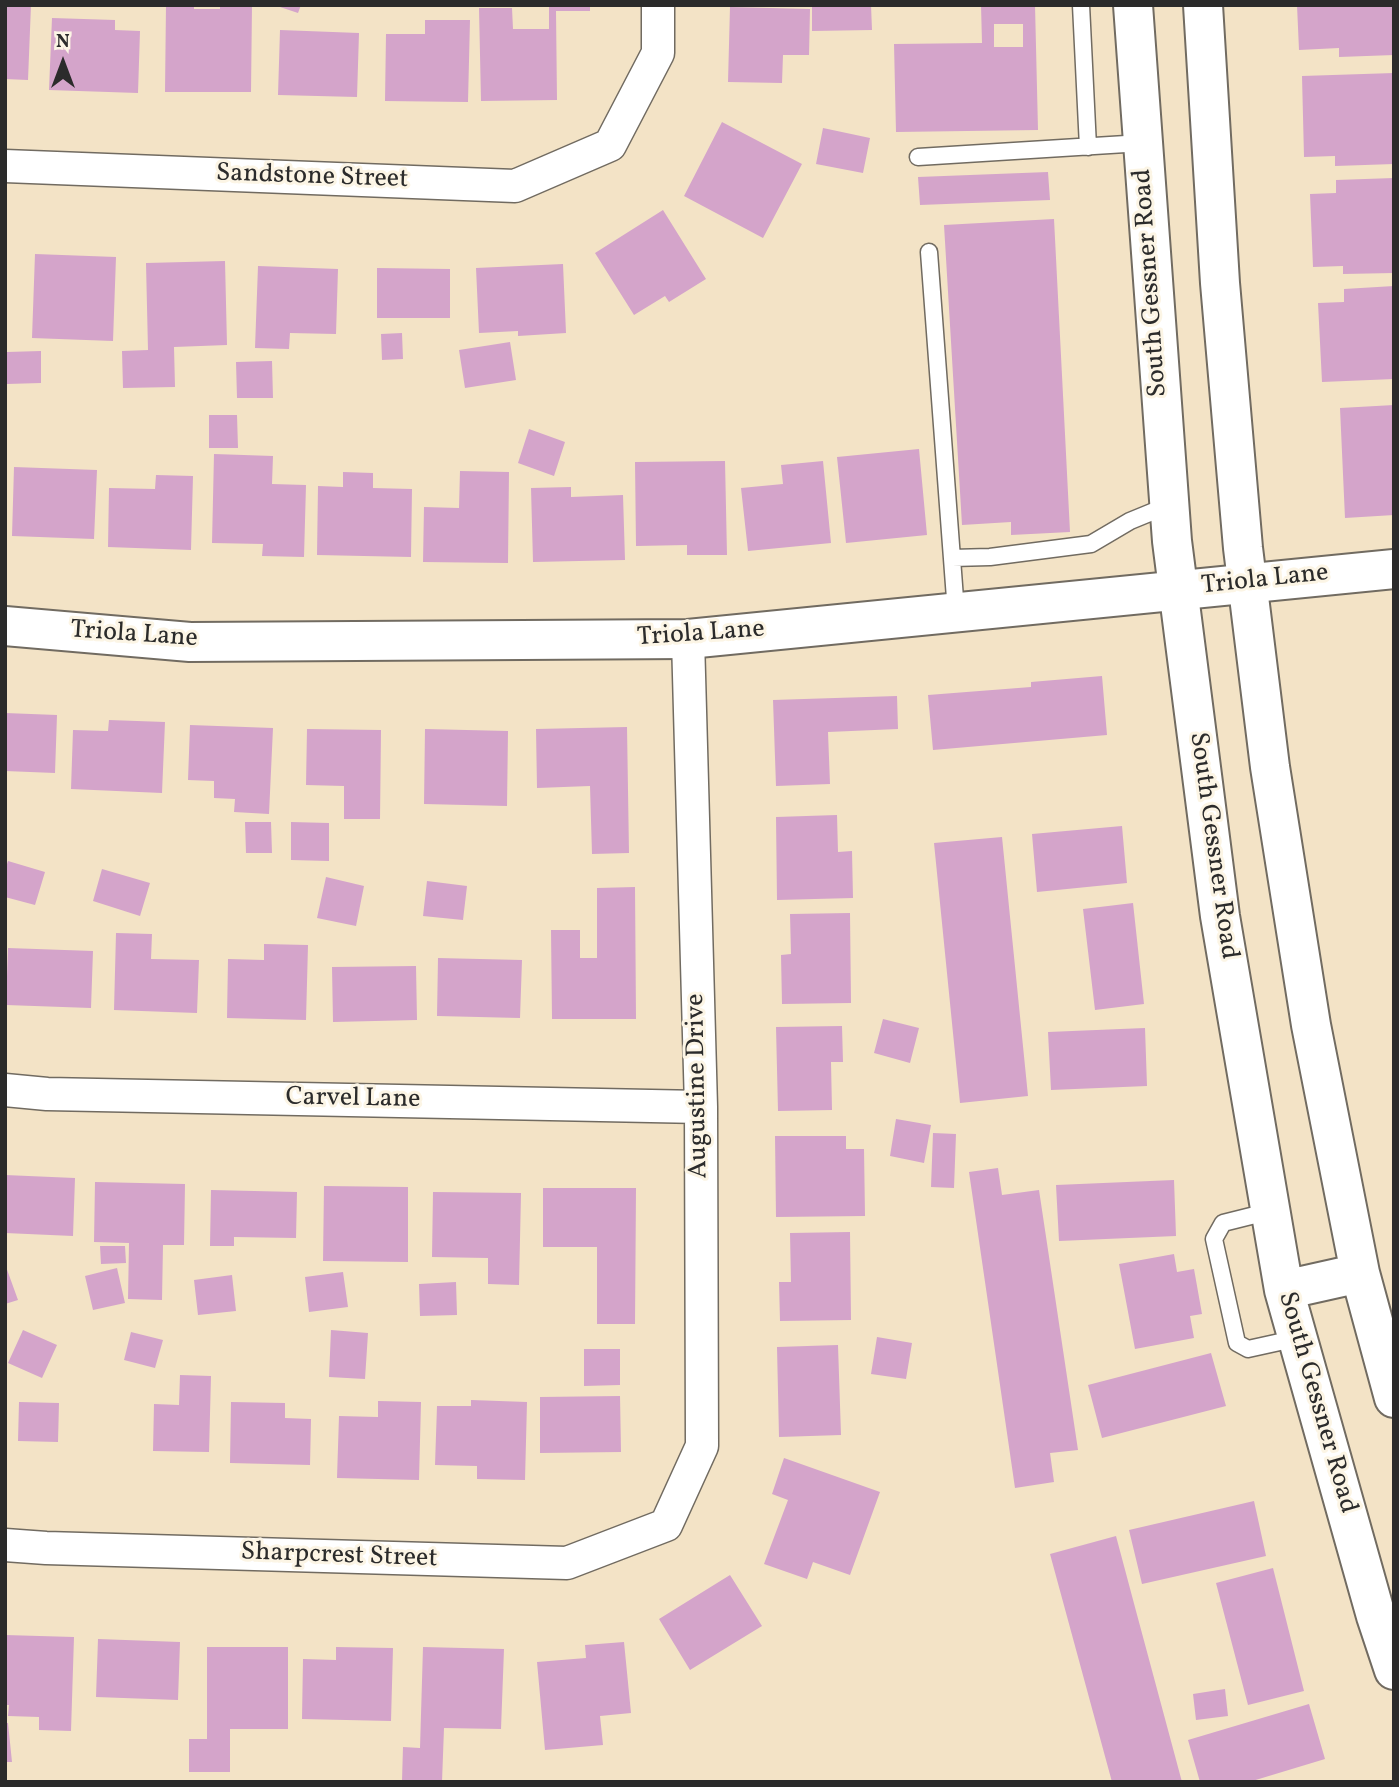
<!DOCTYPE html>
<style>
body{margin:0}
#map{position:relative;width:1399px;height:1787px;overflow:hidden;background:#f3e3c6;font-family:Vollkorn,serif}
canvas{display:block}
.frame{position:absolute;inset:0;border:7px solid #2b2b2b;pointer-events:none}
.north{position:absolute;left:28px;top:28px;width:70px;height:70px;-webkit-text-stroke:5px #fcf5e5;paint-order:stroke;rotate:0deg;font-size:19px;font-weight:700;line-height:28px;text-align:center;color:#2b2b2b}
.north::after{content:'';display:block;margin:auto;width:24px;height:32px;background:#2b2b2b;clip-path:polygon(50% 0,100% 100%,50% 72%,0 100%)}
</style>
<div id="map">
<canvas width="1399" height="1787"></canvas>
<div class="frame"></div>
<div class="north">N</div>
</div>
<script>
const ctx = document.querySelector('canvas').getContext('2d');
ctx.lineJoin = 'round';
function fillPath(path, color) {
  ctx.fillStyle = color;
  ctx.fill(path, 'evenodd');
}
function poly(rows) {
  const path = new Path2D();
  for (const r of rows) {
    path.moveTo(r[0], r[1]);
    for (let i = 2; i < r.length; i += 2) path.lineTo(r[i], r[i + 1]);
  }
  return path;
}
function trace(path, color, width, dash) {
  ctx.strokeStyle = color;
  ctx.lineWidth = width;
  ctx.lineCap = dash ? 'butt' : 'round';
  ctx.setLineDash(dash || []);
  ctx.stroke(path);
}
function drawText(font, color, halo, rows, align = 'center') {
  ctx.font = font + ' Vollkorn,serif';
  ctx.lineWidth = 6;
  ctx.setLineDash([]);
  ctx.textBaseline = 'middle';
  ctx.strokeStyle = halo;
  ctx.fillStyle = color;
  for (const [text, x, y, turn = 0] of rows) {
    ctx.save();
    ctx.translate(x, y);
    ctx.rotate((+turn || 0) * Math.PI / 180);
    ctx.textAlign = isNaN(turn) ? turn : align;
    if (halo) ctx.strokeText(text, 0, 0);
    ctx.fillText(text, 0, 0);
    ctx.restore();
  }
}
const building = poly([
 [5,5,31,5,28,80,5,79],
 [166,5,194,5,194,9,220,9,220,5,252,5,251,92,165,92],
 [274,5,301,5,298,13],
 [549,5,590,5,590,11,556,11,557,100,481,101,479,8,512,8,513,29,549,29],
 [812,5,871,5,872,30,812,31],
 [981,5,1035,5,1038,130,896,132,894,44,982,43],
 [994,24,1023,24,1023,47,994,47],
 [1297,5,1394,5,1394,55,1339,57,1339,48,1299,50],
 [730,7,810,9,809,55,783,55,782,83,728,82],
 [52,18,115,20,115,30,140,31,138,93,49,90],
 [425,20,470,20,468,102,385,101,386,34,425,34],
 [280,30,359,33,357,97,278,95],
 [1394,73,1394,164,1335,166,1335,156,1304,157,1302,76],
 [722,122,802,164,763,238,684,196],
 [823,128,870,138,863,173,816,164],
 [1048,172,1050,200,920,205,918,177],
 [1394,178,1394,273,1343,274,1343,266,1313,267,1310,194,1336,193,1336,180],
 [663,210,706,279,669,302,665,296,634,315,595,253],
 [1054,219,1070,532,1011,535,1011,522,962,525,944,225],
 [35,254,116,257,113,341,32,338],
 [225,261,227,345,174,347,175,387,123,388,122,351,148,350,146,263],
 [563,264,566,333,518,336,518,331,479,333,476,268],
 [258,266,338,269,336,334,290,333,289,349,255,348],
 [377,268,450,269,450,318,377,318],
 [1394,286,1394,379,1322,382,1318,303,1344,302,1344,289],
 [402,333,403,359,382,360,381,334],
 [510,342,516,380,465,388,459,350],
 [41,351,41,383,7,384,7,352],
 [272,361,273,398,237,398,236,362],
 [1394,405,1394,515,1345,518,1340,408],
 [209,415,237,415,238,448,209,448],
 [529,429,565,442,554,476,518,463],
 [919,449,927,535,846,543,837,457],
 [214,454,273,456,272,484,306,485,304,557,262,556,263,544,212,543],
 [725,461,727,555,687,555,687,545,636,546,635,462],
 [823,461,831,543,748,551,741,488,783,484,781,465],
 [14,467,97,470,94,539,12,536],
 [460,471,509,472,508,563,423,562,424,507,459,508],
 [343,472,373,473,373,488,412,489,411,557,317,555,318,486,343,487],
 [156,475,193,476,191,550,108,547,109,488,155,489],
 [571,487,571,497,623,495,625,560,533,562,531,488],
 [1102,676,1107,735,933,750,928,695,1031,687,1031,682],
 [897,696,898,729,828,732,830,784,776,786,773,700],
 [5,713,57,715,55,773,5,771],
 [109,720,165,722,162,793,71,789,73,730,108,731],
 [190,725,273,728,269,814,234,812,235,799,214,798,214,781,188,780],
 [627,727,629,853,592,854,590,786,537,788,536,729],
 [307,729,381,730,380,819,344,819,344,786,306,785],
 [425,729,508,731,507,806,424,804],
 [837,815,838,852,852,851,853,898,777,900,776,817],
 [245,822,271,822,272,853,246,853],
 [291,822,329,823,329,861,291,860],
 [1122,826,1127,883,1037,892,1032,834],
 [1002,837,1028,1096,960,1103,934,843],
 [8,861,45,872,35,905,5,897,5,870],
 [102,869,150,883,140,916,93,901],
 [326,877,364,886,356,926,317,918],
 [427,881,467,886,463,920,423,916],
 [635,887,636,1019,552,1019,551,930,580,930,580,958,597,958,597,888],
 [1133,903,1144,1004,1095,1010,1083,909],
 [850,913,851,1003,782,1004,781,955,791,954,790,914],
 [116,933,152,934,151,959,199,960,197,1013,114,1010],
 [264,944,308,945,306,1020,227,1018,228,959,264,960],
 [8,948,93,951,91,1008,6,1005],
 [438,958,522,960,520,1018,437,1016],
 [416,966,417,1020,333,1022,332,967],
 [883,1019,919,1028,910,1063,874,1053],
 [842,1026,843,1062,831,1062,832,1110,778,1111,776,1027],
 [1145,1028,1147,1086,1051,1090,1048,1032],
 [896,1119,931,1125,924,1163,890,1156],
 [933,1133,956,1134,954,1188,931,1187],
 [775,1136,846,1136,846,1149,864,1149,865,1216,776,1217],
 [998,1168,1002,1195,1039,1190,1078,1450,1050,1453,1054,1482,1015,1488,969,1172],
 [5,1175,75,1178,73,1236,5,1233],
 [1174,1180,1176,1236,1059,1241,1056,1185],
 [95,1182,185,1184,184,1245,163,1245,162,1300,128,1299,129,1243,94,1242],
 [324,1186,408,1187,408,1262,323,1261],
 [543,1188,636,1188,635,1324,597,1324,597,1247,543,1247],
 [211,1190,297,1192,296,1238,234,1237,234,1246,210,1246],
 [433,1192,521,1193,519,1285,488,1284,488,1258,432,1257],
 [850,1232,851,1320,780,1321,779,1282,791,1282,790,1233],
 [100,1246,125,1246,126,1263,101,1264],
 [1174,1254,1177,1272,1194,1269,1202,1314,1190,1316,1194,1338,1135,1349,1119,1264],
 [5,1264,18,1300,5,1304],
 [117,1268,125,1303,93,1310,85,1276],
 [343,1272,348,1307,309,1312,305,1277],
 [232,1275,236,1311,198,1315,194,1280],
 [456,1282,457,1315,420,1316,419,1284],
 [23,1330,57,1345,42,1378,8,1363],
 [331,1330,368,1333,365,1379,329,1377],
 [131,1332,163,1340,155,1368,124,1360],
 [877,1337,912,1343,906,1379,871,1374],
 [838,1345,841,1435,779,1437,777,1347],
 [584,1349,620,1349,620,1385,584,1386],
 [1211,1353,1226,1406,1102,1438,1088,1385],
 [180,1375,211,1376,209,1452,153,1451,154,1404,179,1405],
 [620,1396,621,1452,540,1453,540,1397],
 [471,1400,527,1402,525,1480,477,1479,477,1466,435,1465,437,1406,471,1406],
 [378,1401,421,1402,419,1480,337,1478,339,1416,378,1417],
 [19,1402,59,1403,58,1442,18,1441],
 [231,1402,285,1403,285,1418,311,1419,310,1465,230,1463],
 [784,1458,880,1492,850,1575,813,1562,807,1579,764,1564,788,1500,772,1494],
 [1254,1501,1266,1556,1142,1584,1129,1530],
 [1116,1536,1136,1611,1182,1782,1112,1782,1050,1554],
 [1273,1568,1304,1691,1248,1705,1216,1583],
 [730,1575,762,1626,690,1670,659,1619],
 [5,1635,74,1637,71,1731,39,1730,39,1717,8,1716,9,1705,5,1705],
 [98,1639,180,1642,178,1700,96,1697],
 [624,1642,631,1713,600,1716,603,1745,545,1750,537,1662,586,1658,585,1645],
 [207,1647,288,1647,288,1729,230,1729,230,1772,189,1772,189,1739,207,1739],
 [336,1647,393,1648,391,1721,302,1719,303,1659,336,1660],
 [423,1647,504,1649,501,1729,444,1728,442,1782,402,1781,403,1747,420,1748],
 [1225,1689,1228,1716,1196,1720,1193,1694],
 [1309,1704,1325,1759,1249,1782,1200,1782,1188,1740],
 [5,1723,8,1723,12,1762,5,1762]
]);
const service = poly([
 [1081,5,1088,147],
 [918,157,1142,143],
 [929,252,956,612],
 [952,558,990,557,1091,544,1130,521,1169,505],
 [1271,1211,1223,1223,1214,1239,1237,1343,1248,1349,1298,1338]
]);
const minor = poly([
 [5,166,515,186,610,145,658,53,658,5],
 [5,1090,47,1094,701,1107],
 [5,1545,46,1548,567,1563,666,1525,702,1446,701,1107,688,639]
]);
const tertiary = poly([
 [5,626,190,642,688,639,1394,569]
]);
const secondary = poly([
 [1133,5,1172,541,1220,916,1284,1290,1376,1616,1394,1670],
 [1203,5,1220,283,1243,548,1270,767,1311,1025,1360,1273,1394,1398],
 [1284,1290,1360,1273]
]);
const streetNames = [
 ["Sandstone Street",312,178,2],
 ["South Gessner Road",1152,283,-94],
 ["Triola Lane",1265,581,-6],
 ["Triola Lane",701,635,-4],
 ["Triola Lane",134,636,4],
 ["South Gessner Road",1212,846,82],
 ["Augustine Drive",699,1086,-91],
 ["Carvel Lane",353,1100,1],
 ["South Gessner Road",1316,1403,74],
 ["Sharpcrest Street",339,1557,2]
];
fillPath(building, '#d4a4ca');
trace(service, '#716b61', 19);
trace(minor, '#716b61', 35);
trace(tertiary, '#716b61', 42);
trace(secondary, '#716b61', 42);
trace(service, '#fff', 16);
trace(minor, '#fff', 32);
trace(tertiary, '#fff', 38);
trace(secondary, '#fff', 38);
drawText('26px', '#2b2b2b', '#fcf5e5', streetNames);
</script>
